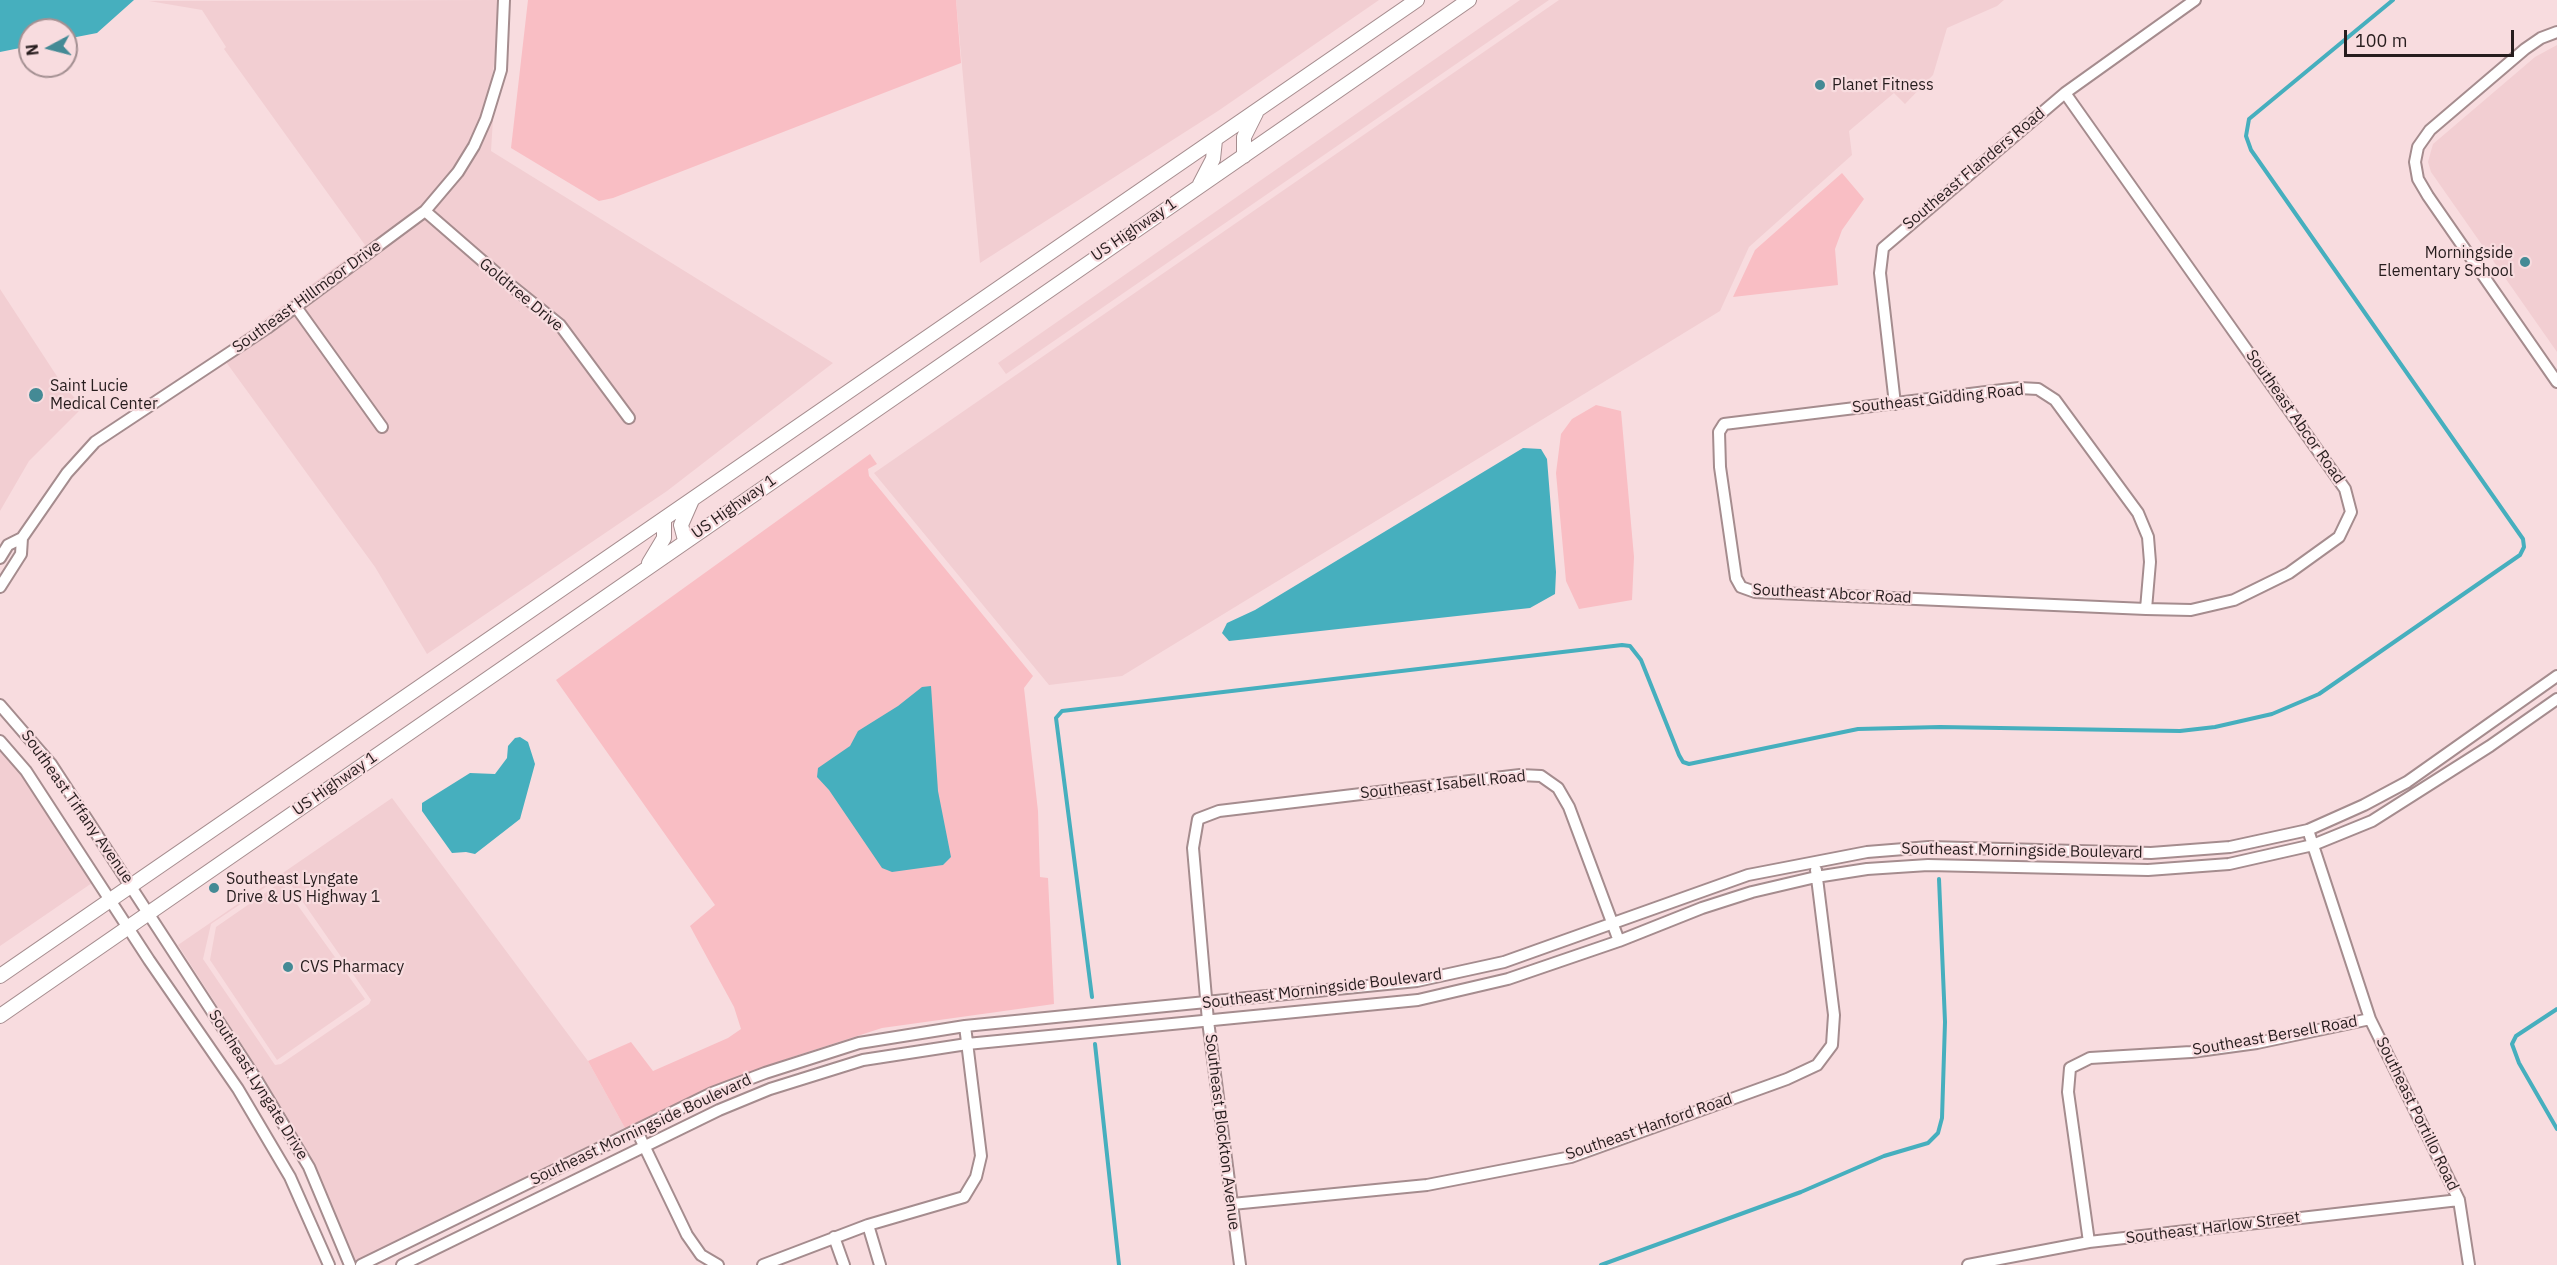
<!DOCTYPE html>
<style>
body{margin:0}
#map{position:relative;width:2557px;height:1265px;overflow:hidden;background:#f8dcdf;font-family:"IBM Plex Sans",sans-serif}
canvas{display:block}
.north{position:absolute;left:18px;top:18px;width:60px;height:60px;box-sizing:border-box;background:#f8dcdf;border:2px solid #a49092;border-radius:50%;rotate:263deg;font-size:16px;font-weight:700;line-height:24px;text-align:center;color:#271d1e}
.north::after{content:'';display:block;margin:auto;width:21px;height:27px;background:#448a95;clip-path:polygon(50% 0,100% 100%,50% 72%,0 100%)}
.scale{position:absolute;left:2344px;top:30px;width:170px;height:27px;box-sizing:border-box;border:3px solid #271d1e;border-top:0;padding-left:8px;font-size:18px;line-height:21px;white-space:nowrap;color:#271d1e;-webkit-text-stroke:4px #f8dcdf;paint-order:stroke}
</style>
<div id="map">
<canvas width="2557" height="1265"></canvas>
<div class="north">N</div>
<div class="scale">100 m</div>
</div>
<script>
const ctx = document.querySelector('canvas').getContext('2d');
ctx.lineJoin = 'round';
function fillPath(path, color) {
  ctx.fillStyle = color;
  ctx.fill(path, 'evenodd');
}
function poly(rows) {
  const path = new Path2D();
  for (const r of rows) {
    path.moveTo(r[0], r[1]);
    for (let i = 2; i < r.length; i += 2) path.lineTo(r[i], r[i + 1]);
  }
  return path;
}
function trace(path, color, width, dash) {
  ctx.strokeStyle = color;
  ctx.lineWidth = width;
  ctx.lineCap = dash ? 'butt' : 'round';
  ctx.setLineDash(dash || []);
  ctx.stroke(path);
}
function drawText(font, color, halo, rows, align = 'center') {
  ctx.font = font + ' "IBM Plex Sans",sans-serif';
  ctx.lineWidth = 4.5;
  ctx.setLineDash([]);
  ctx.textBaseline = 'middle';
  ctx.strokeStyle = halo;
  ctx.fillStyle = color;
  for (const [text, x, y, turn = 0] of rows) {
    ctx.save();
    ctx.translate(x, y);
    ctx.rotate((+turn || 0) * Math.PI / 180);
    ctx.textAlign = isNaN(turn) ? turn : align;
    if (halo) ctx.strokeText(text, 0, 0);
    ctx.fillText(text, 0, 0);
    ctx.restore();
  }
}
const built = poly([
 [497,0,497,47,489,93,469,143,452,169,420,207,398,224,220,352,365,245,224,49,226,47,202,10,149,1],
 [956,0,1379,0,1218,111,980,263],
 [1520,0,1549,0,1006,374,998,363],
 [1559,0,2004,0,1997,6,1947,28,1933,75,1905,104,1894,93,1849,131,1852,155,1749,247,1720,311,1122,676,1049,685,874,473],
 [2557,45,2557,352,2431,172,2428,162,2433,144,2535,57],
 [493,118,491,151,833,363,667,491,427,654,375,567,226,362,271,332,429,215,464,175,480,148],
 [0,289,62,384,83,407,29,461,0,511],
 [0,751,21,774,92,883,0,946],
 [392,798,588,1061,626,1130,355,1261,314,1164,264,1079,178,945],
 [282,876,287,879,371,1000,369,1004,281,1064,275,1065,203,959,211,924],
 [281,882,365,999,277,1060,210,960,216,927]
]);
const green = poly([
 [528,0,956,0,961,63,613,198,599,201,511,148],
 [1842,173,1864,199,1842,230,1835,249,1838,285,1733,297,1755,250],
 [1596,405,1621,411,1634,557,1632,600,1579,609,1566,581,1556,473,1561,434,1572,419],
 [870,454,877,464,868,469,869,476,1033,676,1024,688,1038,811,1040,877,1048,878,1054,1004,882,1028,792,1057,710,1088,626,1130,588,1061,631,1042,653,1071,728,1038,741,1029,734,1007,690,926,715,905,556,680]
]);
const water = poly([
 [0,0,134,0,97,33,66,39,66,30,30,30,30,46,0,52],
 [1523,448,1541,449,1547,459,1556,572,1555,594,1530,608,1229,641,1222,633,1227,623,1255,610],
 [931,686,938,791,951,857,943,865,892,872,882,868,829,790,817,777,818,768,850,746,858,731,898,706,922,687],
 [520,737,528,742,535,764,520,819,475,854,466,852,452,853,422,811,422,803,470,773,495,774,507,758,508,746,515,738]
]);
const stream = poly([
 [1092,997,1056,718,1062,711,1622,645,1630,646,1641,660,1679,755,1683,762,1689,764,1858,729,1940,727,2180,731,2215,727,2272,714,2319,694,2520,555,2524,547,2523,539,2251,150,2246,136,2249,119,2393,0],
 [2557,1009,2516,1036,2512,1044,2519,1063,2557,1129],
 [1095,1044,1119,1265],
 [1601,1265,1801,1192,1884,1156,1928,1143,1938,1133,1942,1118,1945,1022,1939,879]
]);
const minor = poly([
 [2557,32,2541,38,2525,49,2430,130,2418,147,2415,162,2418,179,2428,196,2557,382],
 [2065,93,2345,489,2351,512,2339,537,2289,573,2234,600,2191,610,2146,609,1755,592,1741,587,1736,578,1720,467,1719,432,1724,424,2019,388,2038,389,2055,400,2138,513,2148,537,2150,562,2146,609],
 [425,211,509,284,560,325,629,418],
 [296,307,382,427],
 [1895,404,1880,273,1883,248,2065,93,2195,0],
 [0,558,8,545,22,538,67,473,95,442,267,328,425,211,458,172,474,146,486,119,501,70,504,0],
 [0,587,21,554,22,538],
 [0,705,51,764,258,1082,309,1167,350,1265],
 [0,741,26,771,149,960,238,1089,290,1177,329,1265],
 [2308,830,2370,1019,2459,1200,2469,1265],
 [637,1131,687,1235,701,1255,718,1265],
 [1232,1204,1427,1185,1571,1157,1787,1079,1817,1065,1832,1045,1834,1015,1816,870],
 [868,1225,880,1265],
 [834,1237,844,1265],
 [2089,1242,2068,1092,2070,1068,2090,1058,2191,1052,2257,1043,2370,1019],
 [361,1265,712,1093,765,1073,859,1043,965,1026,1417,981,1504,962,1748,875,1867,852,1929,847,2151,853,2230,847,2308,830,2364,805,2407,782,2557,676],
 [402,1265,719,1110,770,1089,863,1060,967,1044,1418,1000,1508,979,1619,941,1702,908,1752,892,1816,877,1867,869,1928,865,2148,870,2229,864,2313,845,2372,821,2490,746,2557,699],
 [763,1265,868,1225,964,1197,976,1177,981,1156,965,1026],
 [1240,1265,1208,1021,1193,848,1198,819,1219,811,1520,775,1541,776,1558,788,1569,807,1619,941],
 [1968,1265,2089,1242,2459,1200]
]);
const major = poly([
 [1244,156,1244,137,1256,113],
 [1200,184,1213,159,1215,140],
 [685,540,681,525,692,500],
 [649,563,664,538,664,519],
 [0,976,1417,0],
 [0,1016,1469,0]
]);
const markers = [
 [1820,85,6,"#448a95"],
 [2525,262,6,"#448a95"],
 [36,395,8,"#448a95"],
 [214,888,6,"#448a95"],
 [288,967,6,"#448a95"]
];
const poiNames = [
 ["Planet Fitness",1832,85],
 ["Morningside",2513,253,"right"],
 ["Elementary School",2513,271,"right"],
 ["Saint Lucie",50,386],
 ["Medical Center",50,404],
 ["Southeast Lyngate",226,879],
 ["Drive & US Highway 1",226,897],
 ["CVS Pharmacy",300,967]
];
const streetNames = [
 ["Southeast Flanders Road",1974,169,-40],
 ["US Highway 1",1134,230,-34],
 ["Goldtree Drive",521,295,40],
 ["Southeast Hillmoor Drive",307,297,-36],
 ["Southeast Gidding Road",1938,399,-6],
 ["Southeast Abcor Road",2295,417,55],
 ["US Highway 1",734,507,-35],
 ["Southeast Abcor Road",1832,594,3],
 ["US Highway 1",335,784,-35],
 ["Southeast Isabell Road",1443,785,-6],
 ["Southeast Tiffany Avenue",77,807,55],
 ["Southeast Morningside Boulevard",2022,851,1],
 ["Southeast Morningside Boulevard",1322,989,-7],
 ["Southeast Bersell Road",2275,1036,-10],
 ["Southeast Lyngate Drive",258,1085,58],
 ["Southeast Portillo Road",2417,1114,64],
 ["Southeast Hanford Road",1649,1127,-19],
 ["Southeast Morningside Boulevard",641,1130,-25],
 ["Southeast Blockton Avenue",1222,1132,83],
 ["Southeast Harlow Street",2213,1228,-7]
];
fillPath(built, '#f2ced2');
fillPath(green, '#f9bec4');
fillPath(water, '#46afbe');
trace(stream, '#46afbe', 4);
trace(minor, '#a58c8e', 14);
trace(major, '#a58c8e', 16);
trace(minor, '#fff', 10);
trace(major, '#fff', 14);
for (const [x, y, r, color] of markers) {
  const dot = new Path2D();
  dot.arc(x, y, r, 0, 2 * Math.PI);
  ctx.fillStyle = color;
  ctx.fill(dot);
  trace(dot, '#f8dcdf', 2);
}
drawText('16px', '#271d1e', '#f8dcdf', poiNames, 'left');
drawText('16px', '#271d1e', '#f8dcdf', streetNames);
</script>
